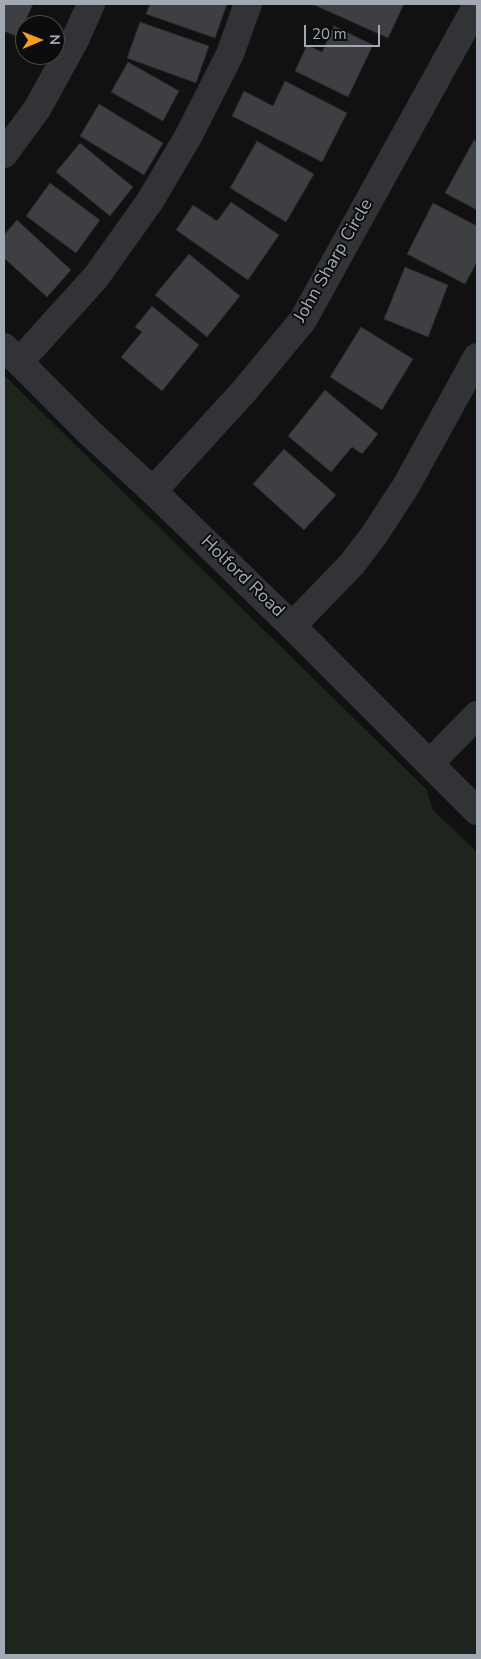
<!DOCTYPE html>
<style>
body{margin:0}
#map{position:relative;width:481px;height:1659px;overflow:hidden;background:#111112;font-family:"Nunito Sans",sans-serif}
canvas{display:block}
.frame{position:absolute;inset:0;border:5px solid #a2a9b3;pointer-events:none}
.north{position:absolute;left:15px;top:15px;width:50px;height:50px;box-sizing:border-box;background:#0c0c0d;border:1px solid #484b4f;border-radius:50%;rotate:89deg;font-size:14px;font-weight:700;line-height:20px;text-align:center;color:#a2a9b3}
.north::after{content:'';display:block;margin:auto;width:18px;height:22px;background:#f59b26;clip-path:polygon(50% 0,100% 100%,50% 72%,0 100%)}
.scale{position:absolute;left:304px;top:25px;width:76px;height:22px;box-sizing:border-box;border:2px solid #a2a9b3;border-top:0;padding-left:6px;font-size:15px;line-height:18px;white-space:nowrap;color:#a2a9b3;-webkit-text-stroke:4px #0c0c0d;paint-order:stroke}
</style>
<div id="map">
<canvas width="481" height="1659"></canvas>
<div class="frame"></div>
<div class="north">N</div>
<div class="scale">20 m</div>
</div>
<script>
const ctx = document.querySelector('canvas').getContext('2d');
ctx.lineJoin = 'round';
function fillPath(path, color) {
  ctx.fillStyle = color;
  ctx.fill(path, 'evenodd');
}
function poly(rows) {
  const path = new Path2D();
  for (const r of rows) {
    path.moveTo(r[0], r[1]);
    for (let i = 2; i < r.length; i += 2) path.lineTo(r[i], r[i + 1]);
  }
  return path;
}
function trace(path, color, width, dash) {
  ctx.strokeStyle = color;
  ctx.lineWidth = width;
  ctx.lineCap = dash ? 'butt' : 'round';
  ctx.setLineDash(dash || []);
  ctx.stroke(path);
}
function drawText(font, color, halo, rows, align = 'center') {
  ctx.font = font + ' "Nunito Sans",sans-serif';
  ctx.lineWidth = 4;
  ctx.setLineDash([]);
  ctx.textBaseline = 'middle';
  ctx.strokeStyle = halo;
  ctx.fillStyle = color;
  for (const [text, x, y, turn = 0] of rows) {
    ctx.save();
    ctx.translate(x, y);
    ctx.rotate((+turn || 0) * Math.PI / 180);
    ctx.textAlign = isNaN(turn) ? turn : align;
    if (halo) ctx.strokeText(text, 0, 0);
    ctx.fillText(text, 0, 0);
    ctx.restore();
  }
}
const green = poly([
 [4,375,427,790,433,810,477,852,477,1655,4,1655]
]);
const building = poly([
 [4,4,33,4,18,37,4,31,4,4],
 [150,4,227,4,215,38,146,14,150,4],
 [312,4,404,4,388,38,312,4],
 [140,22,209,46,196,83,127,58,140,22],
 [334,26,373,45,348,97,295,71,307,45,322,52,334,26],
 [128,62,179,91,163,121,111,92,128,62],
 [285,81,347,113,322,162,232,116,244,91,273,106,285,81],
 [99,104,163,143,144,175,80,136,99,104],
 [474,140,477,142,477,210,445,193,474,140],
 [257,141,314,174,286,222,230,188,257,141],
 [80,143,133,187,110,216,56,172,80,143],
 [50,183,100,220,76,253,26,216,50,183],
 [231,202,279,235,248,280,176,230,193,205,217,221,231,202],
 [433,203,477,226,477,262,465,284,407,254,433,203],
 [17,220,71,270,47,297,4,258,4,235,17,220],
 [189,254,240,296,207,337,155,295,189,254],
 [405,267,448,285,428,337,384,319,405,267],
 [152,306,199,345,162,391,121,357,142,332,135,327,152,306],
 [361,327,413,359,382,410,330,377,361,327],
 [325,390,378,434,362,454,352,447,331,472,288,436,325,390],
 [284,449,336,495,304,530,253,484,284,449]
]);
const minor = poly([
 [4,154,37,109,75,40,91,4],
 [4,347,89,432,153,491,292,626,477,811],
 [19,362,96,277,150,201,189,135,230,54,248,4],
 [153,491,245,390,303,320,477,5],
 [292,626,352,564,374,535,406,486,477,357],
 [430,763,477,715]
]);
const streetNames = [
 ["John Sharp Circle",334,261,-60],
 ["Holford Road",242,577,44]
];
fillPath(green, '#1d251d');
fillPath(building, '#3d3f42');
trace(building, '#2b2b2e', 1);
trace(minor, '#323337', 28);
drawText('18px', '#a2a9b3', '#0c0c0d', streetNames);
</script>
